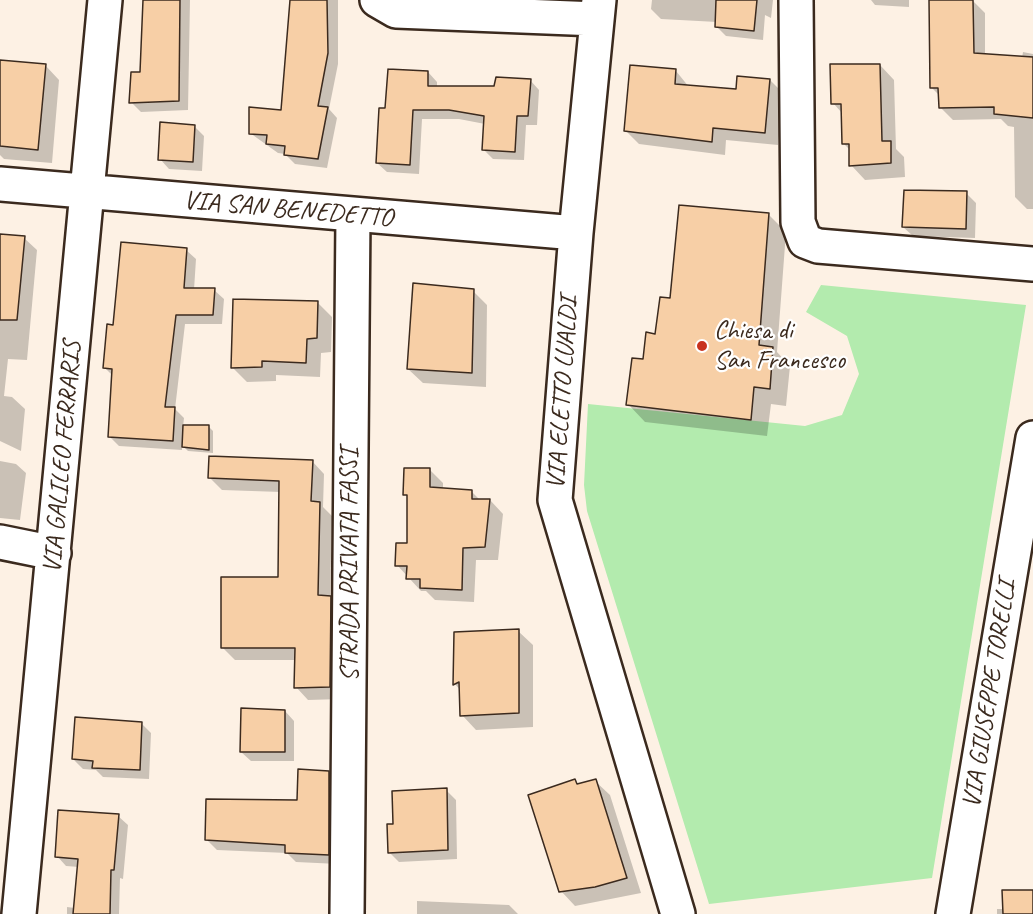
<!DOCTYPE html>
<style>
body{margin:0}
canvas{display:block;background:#fdf1e4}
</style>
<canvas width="1033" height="914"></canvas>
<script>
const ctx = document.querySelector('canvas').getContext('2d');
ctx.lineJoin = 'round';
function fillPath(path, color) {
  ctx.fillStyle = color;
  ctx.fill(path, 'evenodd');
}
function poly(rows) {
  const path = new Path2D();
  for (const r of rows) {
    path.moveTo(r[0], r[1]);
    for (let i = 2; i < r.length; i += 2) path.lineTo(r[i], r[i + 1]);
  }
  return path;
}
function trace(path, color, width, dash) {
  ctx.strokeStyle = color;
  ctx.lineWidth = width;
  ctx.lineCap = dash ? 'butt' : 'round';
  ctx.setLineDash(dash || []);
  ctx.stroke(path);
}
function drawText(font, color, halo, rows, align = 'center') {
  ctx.font = font + ' Caveat,sans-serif';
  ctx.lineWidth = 4.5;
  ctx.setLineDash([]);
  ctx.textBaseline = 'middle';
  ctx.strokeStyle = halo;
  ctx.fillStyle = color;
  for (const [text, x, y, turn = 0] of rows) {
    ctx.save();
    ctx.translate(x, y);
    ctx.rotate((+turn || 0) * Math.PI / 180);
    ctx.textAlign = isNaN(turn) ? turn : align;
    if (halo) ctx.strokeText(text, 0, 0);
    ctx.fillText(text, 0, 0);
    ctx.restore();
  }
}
const green = poly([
 [821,285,1026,305,932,878,709,904,587,511,584,485,588,404,805,426,842,415,859,374,847,336,806,312]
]);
const shadow = poly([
 [143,0,190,0,188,110,141,112,131,102,142,73],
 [290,0,338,0,338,64,329,109,337,118,327,168,295,164,285,154,278,153,250,133,283,111,286,52,291,30],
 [652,0,773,0,771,18,765,15,763,40,726,36,716,26,717,22,661,19,651,9],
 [871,0,909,0,909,7,875,5],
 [973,1,985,13,985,55,1022,58,1023,52,1033,54,1033,209,1027,209,1015,197,1014,127,1008,126,1001,119,953,120,940,107,940,96,931,87],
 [0,61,45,65,59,80,52,163,4,159,0,155],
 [880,65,894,80,896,149,904,157,905,177,865,180,851,165,851,151,843,143,842,113,833,103],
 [676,71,689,87,737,91,770,80,783,93,778,145,726,140,725,155,639,144,625,130],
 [428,72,437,82,437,87,495,87,530,80,539,90,537,125,526,125,524,160,493,159,483,149,485,124,459,119,422,119,419,174,387,172,377,163,387,110],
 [194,126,204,136,202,171,169,169,160,159],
 [966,193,976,203,975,238,913,236,903,227],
 [768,214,786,232,777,352,790,366,786,406,771,404,767,436,645,422,628,404,672,300],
 [0,235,24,238,37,250,27,360,8,359,4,396,12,397,25,409,21,451,0,441],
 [186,250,196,259,194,290,214,290,224,299,222,324,185,324,175,409,184,418,183,427,209,427,213,431,213,453,188,451,182,445,182,450,119,446,109,436,113,376,105,368,115,326],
 [473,291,487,305,486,387,423,383,408,369],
 [317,302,332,317,331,352,321,353,320,377,276,375,276,381,247,382,232,367],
 [0,461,16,464,26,473,20,520,0,518],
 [312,461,324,474,323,507,332,516,330,597,343,610,342,699,308,700,296,687,296,660,235,660,222,647,279,579,281,492,222,490,210,478],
 [430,470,443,483,443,490,471,491,480,500,490,500,503,514,498,560,476,560,474,602,435,600,426,591,421,591,397,565,409,545,409,498,405,494],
 [518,631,533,645,533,727,476,730,462,715,461,691,455,684,455,633],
 [285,711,294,721,294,761,251,761,241,752],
 [141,723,151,733,149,779,103,777,96,770,83,769,73,759],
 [329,772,339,782,338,864,296,862,287,853,217,850,207,840,299,802],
 [575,781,579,785,595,781,610,795,641,893,575,906,561,891],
 [446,790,456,800,457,859,399,862,389,852,395,826],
 [118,816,128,825,123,879,120,878,119,914,67,914,67,907,75,908,79,867,66,866,57,856],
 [1033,891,1033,914,997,914,997,909,1004,909],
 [417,901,509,905,518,914,417,914]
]);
const building = poly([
 [143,0,180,0,179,101,129,103,131,72,140,72,143,0],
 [290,0,327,0,328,53,318,106,328,107,318,159,284,155,285,146,266,144,267,135,249,134,249,107,281,110,290,0],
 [716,0,757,0,754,31,715,27,716,0],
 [929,0,973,0,974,53,1033,57,1033,118,994,114,994,107,939,108,938,88,930,88,929,0],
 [0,60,46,64,38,150,0,146,0,60],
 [830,64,880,64,882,141,891,141,891,163,849,166,849,144,842,144,841,104,831,104,830,64],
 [630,65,676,69,675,84,736,89,737,76,770,79,765,133,713,128,712,142,624,131,630,65],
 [388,69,428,71,428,86,494,86,496,77,531,79,528,116,517,116,515,152,482,150,484,116,449,110,413,110,410,165,376,163,379,108,385,108,388,69],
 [160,122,195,125,193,162,158,160,160,122],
 [904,190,967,191,966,229,902,227,904,190],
 [679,205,769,213,759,345,773,347,770,389,754,387,751,420,626,405,632,358,643,359,646,332,655,334,660,297,670,298,679,205],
 [0,234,25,236,17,320,0,320,0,234],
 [121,242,187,248,184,288,215,288,213,315,176,315,165,407,175,407,173,441,108,437,112,369,103,368,107,324,113,325,121,242],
 [413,283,474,289,472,373,407,369,413,283],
 [233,299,318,301,317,338,307,339,306,363,262,361,262,367,231,368,233,299],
 [183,425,209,425,209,450,182,447,183,425],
 [209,456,313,460,311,501,320,502,318,595,331,596,330,687,294,688,295,648,221,648,221,577,278,577,279,481,208,478,209,456],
 [404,468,430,468,430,487,472,490,472,499,490,499,485,547,463,548,462,590,420,588,420,579,406,579,407,566,395,566,396,543,407,543,407,495,403,495,404,468],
 [519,629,519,713,460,716,459,682,453,685,454,632,519,629],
 [241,708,285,710,285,752,240,752,241,708],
 [75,717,142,722,140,770,92,768,93,761,72,759,75,717],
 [298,769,329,771,329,855,285,853,285,845,205,840,206,799,297,800,298,769],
 [575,779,577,784,596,779,627,878,595,887,559,892,528,795,575,779],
 [447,788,448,850,388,853,387,824,393,824,392,791,447,788],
 [58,810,119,814,114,870,111,870,110,914,73,914,78,859,55,857,58,810],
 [1002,890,1033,890,1033,914,1003,914,1002,890]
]);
const minor = poly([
 [377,0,396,11,597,19],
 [599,0,576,233,555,500,678,914],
 [796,0,798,222,805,241,818,246,1033,264],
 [0,184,576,233],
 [0,542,54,553],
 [19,914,105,0],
 [347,914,353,215],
 [953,914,1033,438]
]);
const markers = [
 [702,346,6,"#c8321e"]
];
const streetNames = [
 ["VIA SAN BENEDETTO",288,210,5],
 ["VIA ELETTO LUALDI",563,393,-86],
 ["VIA GALILEO FERRARIS",63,457,-85],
 ["STRADA PRIVATA FASSI",350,565,-90],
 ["VIA GIUSEPPE TORELLI",990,694,-81]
];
const poiNames = [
 ["Chiesa di",714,331],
 ["San Francesco",714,361]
];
fillPath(green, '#b3ebae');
fillPath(shadow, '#0003');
fillPath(building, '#f7cfa6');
trace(building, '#3b2a1e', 1.5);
trace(minor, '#3b2a1e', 38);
trace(minor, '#fff', 33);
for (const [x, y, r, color] of markers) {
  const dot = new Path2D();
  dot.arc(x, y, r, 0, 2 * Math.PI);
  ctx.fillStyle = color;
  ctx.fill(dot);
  trace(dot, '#fff', 2);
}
drawText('26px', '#3b2a1e', '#fff', streetNames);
drawText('26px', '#3b2a1e', '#fff', poiNames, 'left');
</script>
